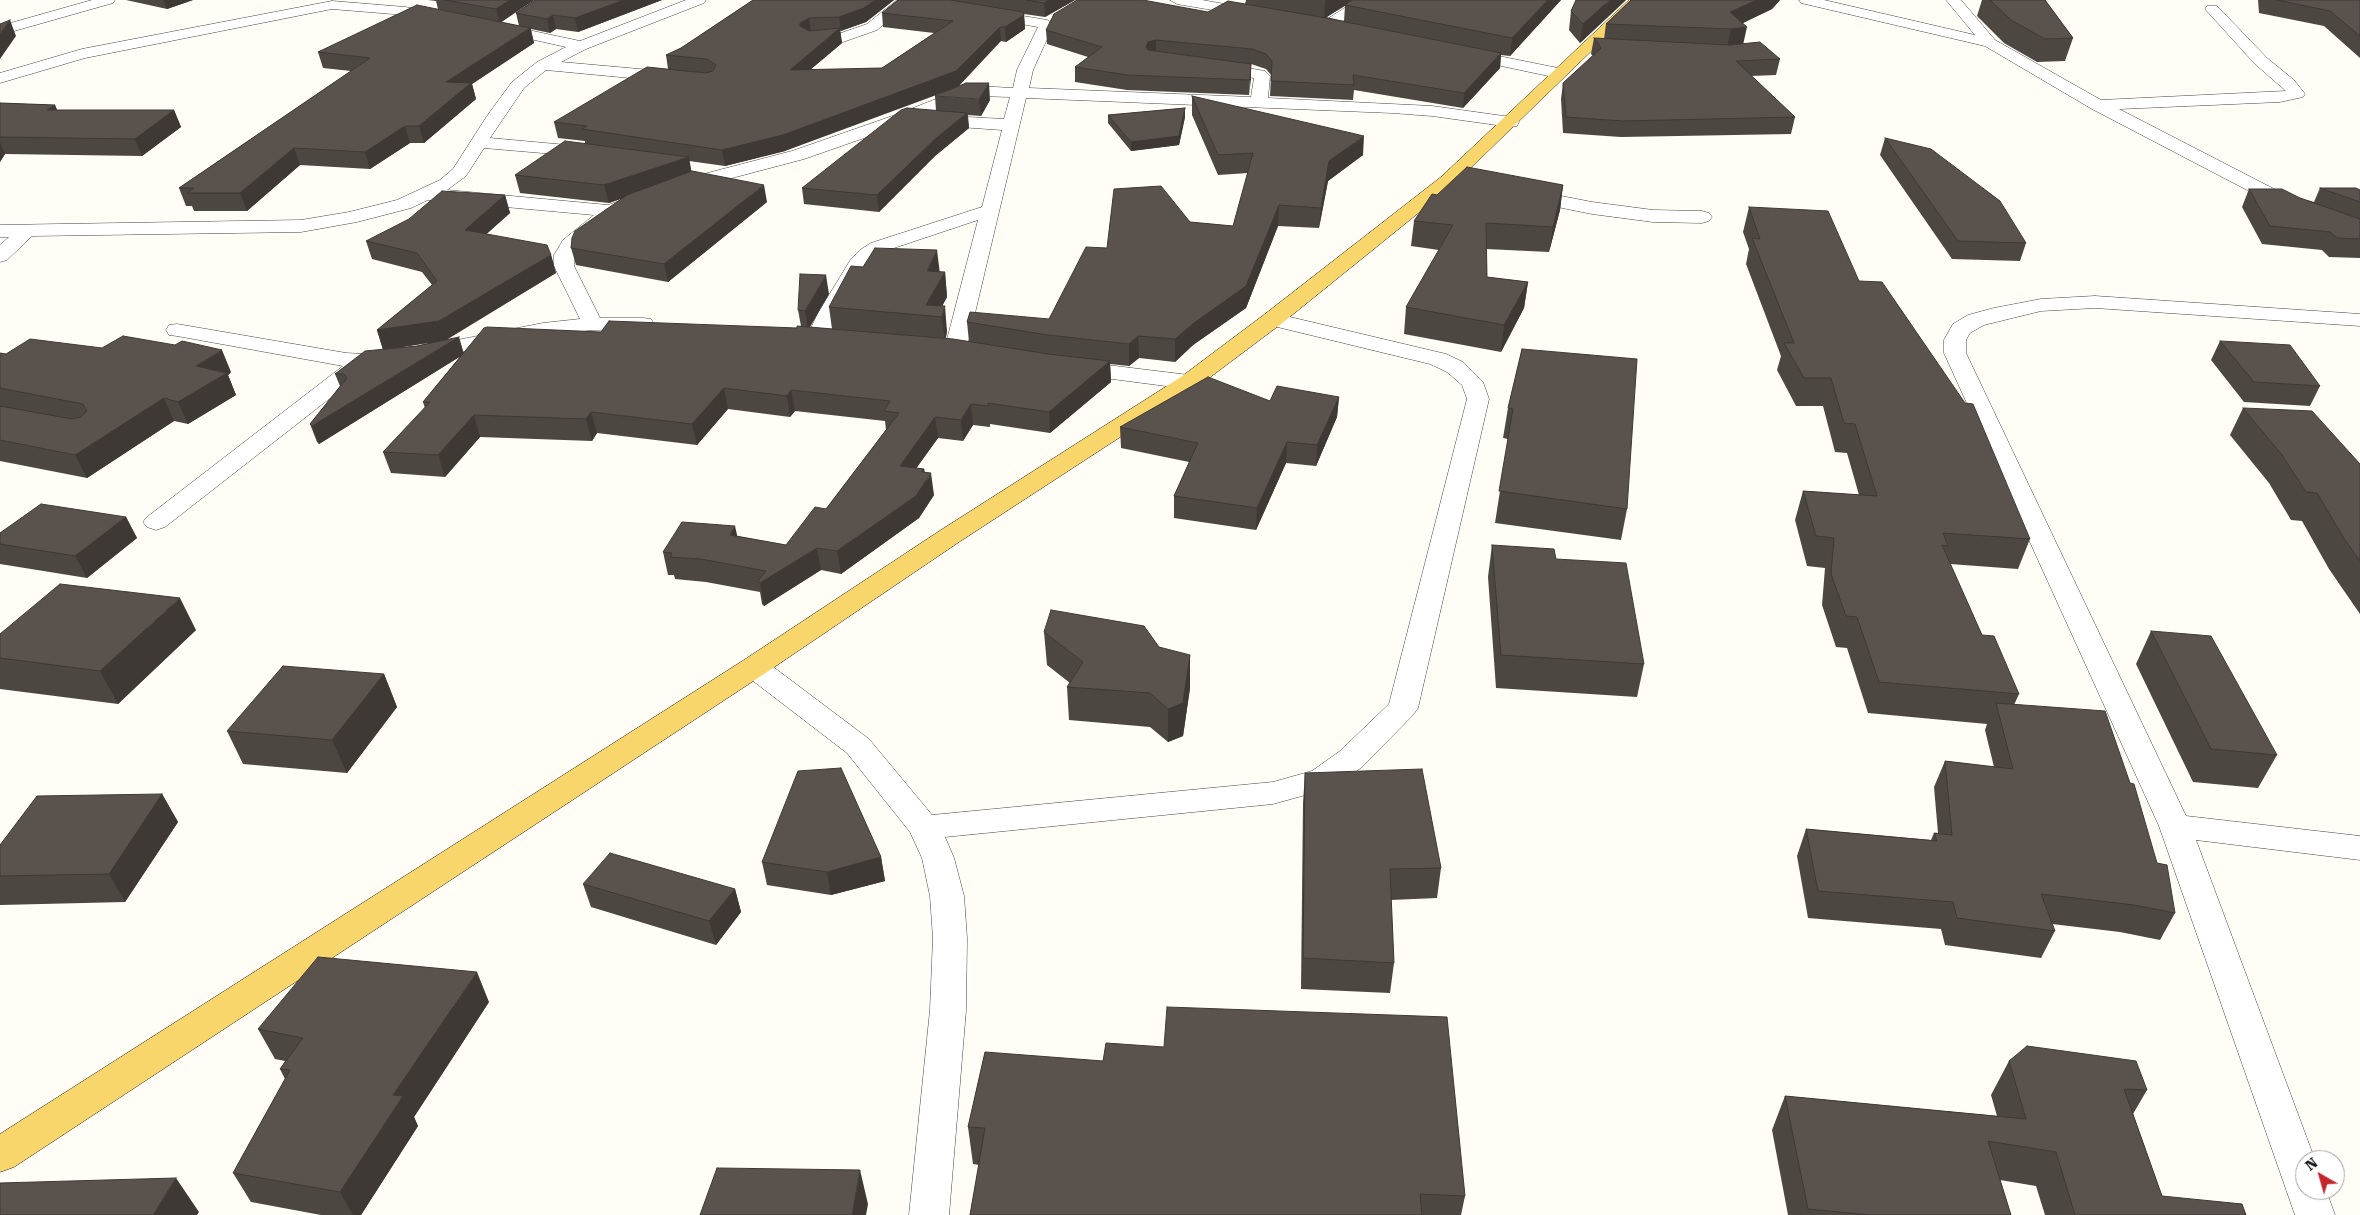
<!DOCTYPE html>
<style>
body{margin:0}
#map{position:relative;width:2360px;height:1215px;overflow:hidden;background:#fffdf5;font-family:"Roboto Serif",serif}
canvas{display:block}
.north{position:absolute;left:2295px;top:1150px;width:50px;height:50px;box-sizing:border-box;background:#fff;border:1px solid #a0a0a0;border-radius:50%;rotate:322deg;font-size:14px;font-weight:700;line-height:20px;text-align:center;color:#111}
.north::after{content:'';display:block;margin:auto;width:18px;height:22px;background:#c4262e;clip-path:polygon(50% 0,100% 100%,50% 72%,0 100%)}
</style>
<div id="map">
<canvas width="2360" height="1215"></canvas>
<div class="north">N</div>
</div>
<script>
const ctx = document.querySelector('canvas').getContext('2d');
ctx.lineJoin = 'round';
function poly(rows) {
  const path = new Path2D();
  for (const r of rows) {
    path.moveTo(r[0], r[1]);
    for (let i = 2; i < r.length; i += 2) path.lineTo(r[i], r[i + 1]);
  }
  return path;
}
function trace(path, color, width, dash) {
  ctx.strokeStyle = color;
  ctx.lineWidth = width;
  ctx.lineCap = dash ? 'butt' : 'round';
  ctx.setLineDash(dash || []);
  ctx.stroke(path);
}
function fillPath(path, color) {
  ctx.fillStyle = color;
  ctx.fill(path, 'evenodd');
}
const minor = poly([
 [92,0,115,0,113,3,0,35,0,26,92,0],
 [686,0,706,0,704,3,586,49,561,62,673,72,679,74,681,77,679,80,673,82,546,70,524,88,490,138,589,147,595,148,598,152,595,156,589,157,484,148,466,176,447,190,608,205,639,194,646,196,648,200,646,204,609,217,611,219,608,223,578,247,574,255,574,266,600,318,643,318,651,319,654,324,651,329,593,330,543,335,422,361,370,367,165,527,156,530,147,527,143,522,147,517,343,366,177,336,169,335,166,330,169,325,177,324,346,353,364,354,422,347,543,323,580,319,554,266,554,255,563,240,594,215,428,200,411,208,357,222,301,232,32,236,7,260,0,262,0,245,9,237,0,237,0,225,301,220,349,212,397,200,440,180,453,169,487,116,512,82,537,62,566,47,490,30,488,27,490,24,495,23,580,41,686,0],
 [897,0,913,0,877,30,843,42,811,44,803,39,811,34,841,33,867,24,897,0],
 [1170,0,1202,0,1253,9,1260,13,1253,17,1177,4,1170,0],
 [1357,0,1374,0,1331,29,1321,29,1319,26,1321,23,1357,0],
 [1799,0,1824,0,1975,35,1946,0,1961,0,1995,40,2101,100,2286,91,2255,64,2205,9,2207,6,2217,6,2267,58,2294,80,2305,94,2303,97,2280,102,2119,109,2307,206,2360,225,2360,238,2293,214,2092,109,1985,46,1801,3,1799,0],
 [332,1,405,7,440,13,447,17,440,21,405,15,332,9,85,58,0,83,0,73,82,49,332,1],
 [987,10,1047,20,1054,24,1033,70,1029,88,1251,97,1254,78,1207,70,1205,67,1207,64,1213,62,1265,71,1270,76,1268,98,1432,106,1511,117,1517,118,1519,122,1517,126,1511,127,1432,116,1392,113,1026,98,966,351,963,356,955,358,947,356,944,351,978,220,885,251,874,258,869,262,840,313,825,344,817,346,809,344,806,339,818,313,851,259,860,250,871,243,982,207,1002,130,931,125,925,124,923,120,925,116,931,115,1004,119,1010,97,977,96,967,98,910,122,804,159,679,192,673,190,670,186,673,182,792,151,898,114,956,91,977,86,1013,88,1017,70,1038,27,982,17,980,14,987,10],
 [1464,49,1558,68,1564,70,1566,73,1564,76,1558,78,1459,57,1456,54,1459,51,1464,49],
 [1525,189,1592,202,1653,210,1702,211,1709,213,1712,217,1709,221,1702,223,1653,222,1592,214,1518,199,1516,195,1518,191,1525,189],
 [2095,296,2360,314,2360,326,2095,308,2041,311,1984,325,1970,333,1966,340,1966,353,2186,816,2360,836,2360,860,2196,840,2315,1160,2305,1160,2305,1190,2326,1190,2335,1215,2295,1215,2159,826,1944,353,1944,340,1950,329,1953,324,1968,315,1994,308,2041,299,2095,296],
 [1273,313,1446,354,1463,362,1483,382,1489,399,1418,708,1413,715,1362,767,1334,787,1273,804,945,837,954,858,964,896,967,938,966,1010,949,1215,909,1215,930,1010,933,938,930,896,922,858,910,832,847,753,744,674,740,667,744,660,754,658,764,660,869,739,932,815,1273,782,1312,771,1340,751,1389,704,1467,399,1462,385,1447,372,1430,364,1265,324,1262,319,1265,314,1273,313],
 [1074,361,1189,375,1197,377,1200,382,1197,387,1189,389,1066,373,1063,368,1066,363,1074,361]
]);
const major = poly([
 [1629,0,1644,0,1453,185,1281,324,1197,387,959,542,764,674,14,1167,0,1172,0,1134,744,660,941,530,1181,377,1265,314,1441,177,1629,0]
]);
const wall = poly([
 [126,0,193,0,167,9],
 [428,0,534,0,501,22,519,26,516,13,535,0,662,0,578,32,556,29,550,33,531,29,534,43,472,84,476,99,424,143,410,143,370,169,300,165,247,211,194,211,192,206,186,206,179,188,351,71,323,68,318,52,438,9,436,1],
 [753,0,894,0,866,22,840,31,842,43,810,70,882,68,934,33,883,27,882,13,898,0,1075,0,1045,17,1024,14,1025,29,1006,42,1001,41,785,151,725,166,689,161,691,171,767,202,668,282,576,265,571,248,622,198,609,203,520,193,515,175,585,143,585,141,558,138,554,122,668,69,666,55,681,48],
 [1246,0,1561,0,1510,56,1501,55,1500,68,1463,108,1354,90,1353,100,1270,96,1271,75,1266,69,1251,64,1249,95,1127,90,1075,82,1075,67,1088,57,1047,44,1046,30,1208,12,1245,4],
 [1345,6,1344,21,1326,17],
 [1626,0,1580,43,1569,30,1571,11],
 [1631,0,1780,0,1772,9,1743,23,1743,44,1780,59,1776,75,1751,76,1795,117,1791,134,1621,137,1563,133,1561,99,1563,83,1593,56,1591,54,1594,38,1604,39,1606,24],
 [1982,0,2045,0,2073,38,2065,61,2037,62,2004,43,1977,16],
 [2258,0,2360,0,2360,58,2324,26,2259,13],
 [935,96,990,100,981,116,968,115,969,128,935,156,879,212,804,204,802,188,936,111],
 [1192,96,1363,155,1328,181,1319,228,1278,226,1246,308,1193,345,1175,362,1139,358,1129,366,1110,364,1111,382,1050,433,990,424,990,427,973,425,963,441,938,438,916,468,924,469,925,473,934,495,919,518,841,574,821,570,764,606,762,604,760,592,706,582,675,579,674,575,668,575,663,552,737,536,786,545,826,509,886,430,885,421,795,411,790,417,728,409,697,445,597,433,592,441,480,437,445,477,391,473,383,452,425,408,423,402,461,356,319,444,317,442,310,424,340,386,335,374,383,349,377,330,432,285,422,272,372,259,366,241,505,195,510,213,486,234,551,255,556,273,448,339,464,352,601,332,797,328,801,326,798,310,829,294,810,327,832,329,829,307,940,272,945,272,947,297,942,306,947,332,945,339,969,342,967,322,1049,319,1107,248,1190,222,1233,226,1248,173,1218,175,1192,115],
 [429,343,417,346,396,348],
 [0,103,55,105,57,110,174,110,181,127,142,156,5,154,0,162],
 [1185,108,1185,117,1179,145,1131,151,1108,123,1108,115],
 [1885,138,2026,243,2020,261,1952,259,1880,155],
 [1563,185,1560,210,1549,252,1486,249,1487,277,1528,282,1524,308,1501,352,1404,334,1406,307,1439,250,1411,246,1414,221,1437,195],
 [2320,188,2360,190,2360,258,2329,257,2322,250,2262,244,2242,207,2249,189,2300,198,2314,202],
 [1749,207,1859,281,2030,539,2018,569,1950,564,1982,635,2019,694,2014,705,2157,863,2175,913,2160,940,2120,932,2052,924,2055,931,2041,958,1945,945,1941,929,1808,918,1797,856,1806,829,1931,840,1934,833,1938,833,1934,787,1945,761,1994,767,1985,730,1987,724,1868,713,1847,648,1836,647,1822,605,1825,568,1807,566,1795,520,1803,491,1859,495,1847,453,1835,452,1823,406,1796,406,1777,370,1781,356,1746,264,1749,249,1743,232],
 [2220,341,2320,386,2310,406,2244,402,2211,360],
 [102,348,231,372,228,375,236,395,188,424,174,421,87,478,0,461,0,353,6,354],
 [1522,349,1627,509,1621,540,1495,523,1508,439,1503,438,1508,408],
 [1339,397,1337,417,1316,466,1286,463,1256,530,1174,518,1174,496,1189,462,1121,448,1120,427,1270,401],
 [2243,408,2360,464,2360,614,2329,569,2302,521,2291,520,2269,483,2230,435],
 [126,517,137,538,87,578,0,564,0,533],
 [1492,545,1556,559,1644,664,1637,697,1496,688,1488,577],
 [196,630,118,704,0,689,0,634],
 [2151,631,2277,755,2258,788,2193,782,2136,664],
 [1044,632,1159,647,1190,688,1183,736,1168,742,1150,727,1069,720,1067,687,1070,683,1047,665],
 [384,674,397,707,347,773,243,764,227,731],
 [1305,773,1441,868,1437,898,1391,900,1394,963,1390,993,1301,989,1303,803],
 [162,794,178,822,125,902,0,905,0,845],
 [881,857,885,881,831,895,767,885,762,862],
 [583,884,735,889,741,912,716,945,591,907],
 [489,1002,414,1117,418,1126,361,1215,321,1215,251,1202,233,1173,285,1079,280,1069,285,1061,275,1059,258,1029],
 [985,1052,1465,1196,1461,1215,970,1215,979,1165,973,1164,968,1127],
 [2009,1061,2147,1090,2133,1114,2162,1196,2246,1215,2045,1215,2036,1186,2000,1180,2011,1215,1788,1215,1772,1130,1785,1096,1997,1116,1991,1095]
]);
const shadedWall = poly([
 [163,0,193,0,167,9],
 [510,0,534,0,500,23,496,9],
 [624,0,662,0,578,32,575,18],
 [875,0,894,0,866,22,841,31,839,17],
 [1049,0,1075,0,1045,17,1044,3],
 [1326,0,1353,0,1324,19,1325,1],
 [1548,0,1561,0,1510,56,1512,38],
 [1610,0,1626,0,1580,43,1583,24],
 [1757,0,1780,0,1772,9,1730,29,1730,12],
 [553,15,556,29,550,33,547,19],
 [1024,15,1025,29,1006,42,1005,27],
 [809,18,811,32,802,41,800,23],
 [10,20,16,36,0,59,0,34],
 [1000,27,1001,41,958,87,785,151,725,166,722,150],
 [1747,27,1743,45,1727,47,1731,29],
 [530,28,534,43,472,84,476,99,424,143,419,126,446,82],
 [840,28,842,43,792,85,790,70],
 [1156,40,1156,54,1148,57,1146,47,1148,42],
 [1501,53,1500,68,1463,108,1464,93],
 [1251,64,1251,79,1249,95,1250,80],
 [989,83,990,100,981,116,979,99],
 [55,105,62,122,47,110],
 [1185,108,1185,117,1179,145,1131,151,1131,142],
 [174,110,181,127,142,156,135,139],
 [967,113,969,128,935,156,879,212,877,195,934,140],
 [405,126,410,143,370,169,365,152],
 [1364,136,1363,155,1328,181,1319,228,1321,208,1329,161],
 [0,143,5,154,0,162],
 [294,148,300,165,247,211,240,193],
 [689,157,692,175,609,203,604,185],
 [764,185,767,202,668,282,664,264],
 [1563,185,1560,210,1549,252,1553,227],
 [505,195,510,213,470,249,465,230],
 [1279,205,1278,226,1246,308,1193,345,1175,362,1175,339],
 [937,250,940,274,927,271],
 [551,255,556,273,445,340,383,350,377,330],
 [945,272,947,297,937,316,926,305],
 [826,275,829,294,808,330,805,311],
 [1528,282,1524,308,1501,352,1504,325],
 [945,306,947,332,945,342,942,317],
 [1138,336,1139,358,1129,366,1129,344],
 [459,337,464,354,319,444,312,426],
 [222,350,231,372,228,375,236,395,188,424,178,402,196,366],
 [1110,361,1111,382,1050,433,1049,412],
 [724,388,728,409,697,445,692,424],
 [791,390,795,411,790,417,787,396],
 [1339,397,1337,417,1316,466,1317,445],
 [164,398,174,421,87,478,75,455],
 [971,404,973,425,963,441,961,420],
 [591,412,597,433,592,441,586,419],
 [474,415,480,437,445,477,438,455],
 [935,417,938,438,903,487,900,466],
 [1287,442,1286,463,1256,530,1257,508],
 [924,469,926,482,931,473,934,495,919,518,841,574,837,551,922,472],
 [126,517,137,538,87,578,75,556],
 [735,526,740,548,730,535],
 [817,548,821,570,764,606,760,583],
 [180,598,196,630,118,704,100,671],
 [1190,655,1190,688,1183,736,1168,742,1168,709],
 [384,674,397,707,347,773,332,740],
 [162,794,178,822,125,902,109,874],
 [881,857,885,881,831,895,827,872],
 [735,889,741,912,716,945,709,921],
 [477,972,489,1002,414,1117,418,1126,361,1215,353,1215,340,1192,393,1095],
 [860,1170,868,1204,866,1215,852,1215],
 [176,1178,199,1212,197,1215,153,1215]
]);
const building = poly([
 [445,0,510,0,496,9,445,0],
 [535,0,624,0,575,18,553,15,547,19,516,13,535,0],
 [753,0,875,0,864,8,839,17,809,18,800,23,800,26,809,31,840,28,790,70,882,68,953,21,882,13,898,0,950,0,1023,12,1024,15,1005,27,1000,27,956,71,783,135,722,150,582,129,587,126,554,122,647,67,706,73,713,71,716,65,707,59,666,55,681,48,753,0],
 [1026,0,1049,0,1044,3,1026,0],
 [1077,0,1143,0,1208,12,1228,1,1326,18,1501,53,1464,93,1353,75,1354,85,1271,81,1272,61,1266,54,1252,49,1156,40,1148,42,1146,47,1148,50,1251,64,1250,80,1127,75,1075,67,1102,47,1046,30,1054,14,1077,0],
 [1352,0,1548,0,1512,38,1345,5,1352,0],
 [1576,0,1610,0,1583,24,1571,11,1576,0],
 [1631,0,1757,0,1730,12,1747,27,1731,29,1606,24,1631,0],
 [1990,0,2045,0,2073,38,2045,39,2011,20,1990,0],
 [2277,0,2360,0,2360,36,2330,11,2277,0],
 [417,5,530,28,446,82,471,83,419,126,405,126,365,152,294,148,240,193,187,193,194,188,179,188,370,58,318,52,417,5],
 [10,20,0,34,0,24,10,20],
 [1594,38,1730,45,1760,42,1780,59,1736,61,1795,117,1623,121,1566,117,1563,83,1601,48,1594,38],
 [966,83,989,83,979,99,935,96,966,83],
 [1192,96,1364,136,1329,161,1321,208,1279,205,1246,286,1194,323,1175,339,1138,336,1129,344,1048,335,967,322,970,312,1049,319,1086,247,1107,248,1114,189,1161,186,1190,222,1233,226,1253,153,1218,155,1192,96],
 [0,103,55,105,47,110,174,110,135,139,0,137,0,103],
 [907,108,967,113,934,140,877,195,802,188,901,110,907,108],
 [1185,108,1179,136,1131,142,1108,115,1185,108],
 [1885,138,1931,149,2000,201,2026,243,1958,241,1885,138],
 [565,141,689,157,604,185,515,175,565,141],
 [1467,167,1563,185,1553,227,1486,223,1487,277,1528,282,1504,325,1406,307,1453,225,1414,221,1432,194,1437,195,1467,167],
 [692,171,764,185,664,264,571,248,572,238,575,231,627,195,692,171],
 [2320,188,2356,188,2360,190,2360,202,2320,188],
 [2249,189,2282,189,2300,198,2360,219,2360,239,2337,238,2330,232,2270,226,2249,189],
 [442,191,505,195,465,230,547,245,551,255,439,321,377,330,437,281,417,253,366,241,409,219,442,191],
 [1749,207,1828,211,1859,281,1882,282,1965,403,1973,404,2030,539,1943,533,1948,546,1942,545,1982,635,1994,636,2019,694,1879,682,1857,617,1846,616,1831,574,1834,538,1816,536,1803,491,1877,496,1855,424,1844,423,1831,378,1804,378,1784,343,1794,343,1752,238,1760,239,1749,207],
 [875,248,937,250,927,271,945,272,926,305,945,306,942,317,829,307,851,266,863,267,875,248],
 [800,274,826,275,805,311,798,310,800,274],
 [609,321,797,328,797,326,953,339,1048,354,1110,361,1049,412,988,403,988,406,971,404,961,420,935,417,900,466,924,469,922,472,931,473,916,496,837,551,817,548,760,583,758,581,766,571,701,559,670,557,672,553,663,552,682,522,735,526,730,535,786,545,815,507,826,509,899,413,884,411,890,401,791,390,787,396,724,388,692,424,591,412,586,419,474,415,438,455,383,452,430,402,423,402,484,328,487,327,601,332,609,321],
 [123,336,175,345,182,341,222,350,196,366,227,373,178,402,164,398,75,455,0,440,0,406,72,419,81,417,87,411,83,404,0,388,0,353,6,354,30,339,102,348,123,336],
 [459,337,312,426,310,424,347,378,344,374,335,374,365,351,417,346,459,337],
 [2220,341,2290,345,2320,386,2254,382,2220,341],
 [1522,349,1637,359,1627,509,1499,491,1513,409,1508,408,1522,349],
 [1208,377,1270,401,1277,386,1339,397,1317,445,1287,442,1257,508,1174,496,1198,443,1120,427,1208,377],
 [2243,408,2312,411,2360,464,2360,561,2345,540,2317,493,2306,492,2282,455,2243,408],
 [41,504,126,517,75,556,0,544,0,533,41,504],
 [1492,545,1554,549,1556,559,1626,563,1644,664,1501,655,1492,545],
 [60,584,180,598,100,671,0,658,0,634,60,584],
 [1051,610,1144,626,1159,647,1190,655,1183,703,1168,709,1150,693,1067,687,1083,662,1044,632,1051,610],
 [2151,631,2211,636,2277,755,2211,749,2151,631],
 [283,666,384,674,332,740,227,731,283,666],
 [1996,703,2105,711,2130,783,2134,784,2157,863,2167,865,2175,913,2134,905,2041,894,2055,931,1957,918,1953,902,1818,891,1806,829,1937,841,1934,833,1952,835,1945,761,2013,769,1996,703],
 [841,768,881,857,827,872,762,862,798,771,841,768],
 [1422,769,1441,868,1390,869,1394,963,1303,958,1305,773,1422,769],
 [162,794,109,874,0,876,0,845,37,796,162,794],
 [610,853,735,889,709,921,583,884,610,853],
 [318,957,477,972,393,1095,403,1096,340,1192,233,1173,290,1070,280,1069,303,1038,258,1029,318,957],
 [1167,1007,1447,1017,1465,1196,1420,1194,1422,1215,970,1215,985,1128,968,1127,985,1052,1103,1061,1106,1043,1164,1047,1167,1007],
 [2027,1046,2136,1061,2147,1090,2124,1089,2162,1196,2242,1204,2246,1215,2075,1215,2056,1152,1988,1141,2011,1215,1870,1215,1808,1209,1785,1096,2026,1119,2009,1061,2027,1046],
 [717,1168,860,1170,852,1215,700,1215,717,1168],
 [176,1178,153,1215,0,1215,0,1183,176,1178]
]);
trace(minor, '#444', 1);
trace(major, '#222', 1);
fillPath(minor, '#fff');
fillPath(major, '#f9d66b');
fillPath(wall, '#4d4742');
fillPath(shadedWall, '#3f3936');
fillPath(building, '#5a524d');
trace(building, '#3f3936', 1);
</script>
